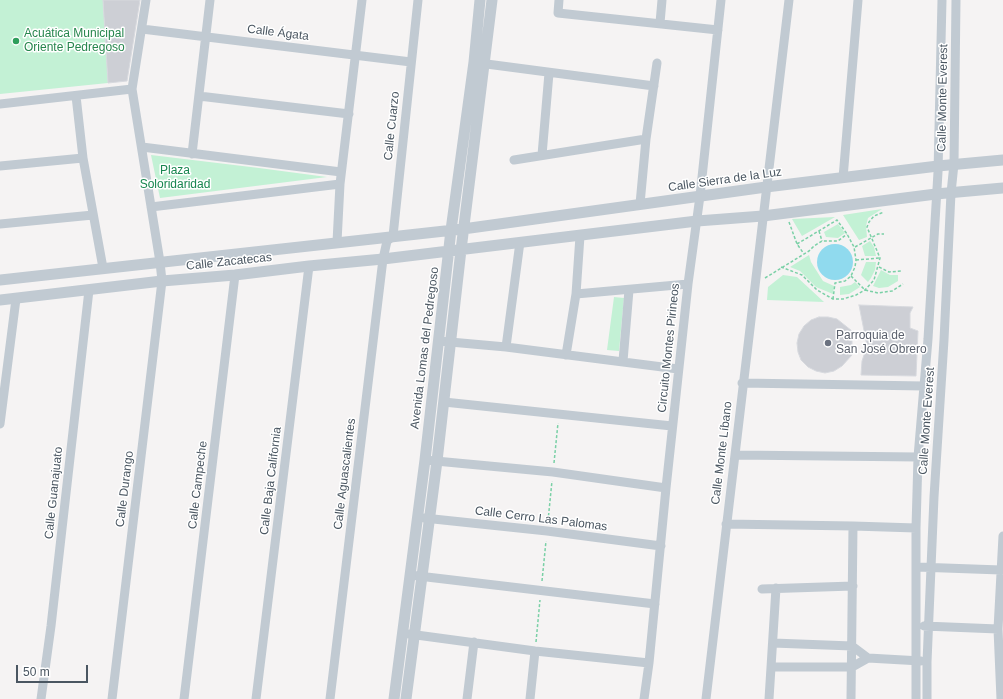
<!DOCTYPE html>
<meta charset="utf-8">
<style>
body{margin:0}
#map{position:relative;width:1003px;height:699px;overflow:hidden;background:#f5f3f3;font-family:Arial,sans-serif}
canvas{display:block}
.scale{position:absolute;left:16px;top:665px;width:72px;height:18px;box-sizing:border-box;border:2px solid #4a5661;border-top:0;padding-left:5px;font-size:12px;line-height:14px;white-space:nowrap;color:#4a5661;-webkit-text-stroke:3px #fff;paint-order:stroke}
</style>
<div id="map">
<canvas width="1003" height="699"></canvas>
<div class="scale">50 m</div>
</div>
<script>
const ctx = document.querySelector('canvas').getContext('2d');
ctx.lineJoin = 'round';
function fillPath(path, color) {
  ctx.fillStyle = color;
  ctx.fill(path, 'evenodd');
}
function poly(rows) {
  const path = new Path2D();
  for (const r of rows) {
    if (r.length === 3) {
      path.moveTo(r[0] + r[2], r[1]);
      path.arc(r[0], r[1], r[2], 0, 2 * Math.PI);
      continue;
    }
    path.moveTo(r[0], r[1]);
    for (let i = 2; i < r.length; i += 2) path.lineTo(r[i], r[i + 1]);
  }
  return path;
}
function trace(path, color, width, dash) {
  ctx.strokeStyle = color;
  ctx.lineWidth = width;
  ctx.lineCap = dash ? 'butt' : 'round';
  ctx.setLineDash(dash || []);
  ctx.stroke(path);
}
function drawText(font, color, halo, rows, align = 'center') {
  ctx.font = font + ' Arial,sans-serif';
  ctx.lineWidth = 3;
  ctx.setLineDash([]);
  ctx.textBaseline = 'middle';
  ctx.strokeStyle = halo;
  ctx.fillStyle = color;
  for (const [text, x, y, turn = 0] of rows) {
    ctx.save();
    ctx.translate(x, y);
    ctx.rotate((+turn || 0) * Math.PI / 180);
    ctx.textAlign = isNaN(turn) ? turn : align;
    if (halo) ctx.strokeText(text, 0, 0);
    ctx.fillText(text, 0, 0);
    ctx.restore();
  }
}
const green = poly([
 [0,0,103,0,108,83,0,94],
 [151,155,259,168,327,177,160,198],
 [882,209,868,218,866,226,867,237,859,240,843,215],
 [835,217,802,236,792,219],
 [838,224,845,233,838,238,826,237,824,232],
 [870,241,874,247,876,256,865,256,862,246],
 [809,255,811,262,823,281,834,286,833,294,816,287,800,271,790,267],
 [866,262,876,262,875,270,871,278,868,282,861,275],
 [881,270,890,275,898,275,898,281,888,287,879,288,873,286],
 [783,275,797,277,824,302,767,300,768,287],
 [855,282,860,287,849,294,840,295,840,287,851,285],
 [614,297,624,298,619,351,607,350]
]);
const water = poly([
 [835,262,18]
]);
const building = poly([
 [103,0,140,0,127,81,108,83,103,0],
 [859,305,913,307,910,313,910,328,918,331,916,376,861,375,862,361,867,346,859,305],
 [819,317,828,317,837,319,852,331,852,355,842,366,834,371,825,373,816,371,808,367,801,360,798,352,797,343,799,334,804,326,811,320,819,317]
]);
const path = poly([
 [789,222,797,244,804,254],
 [819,231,822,241],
 [797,244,837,220,847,234,854,247,856,260,855,267,851,276,845,281,835,283,833,299],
 [855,247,878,234,884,234],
 [856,260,880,258],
 [781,267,802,275,817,290,833,299,843,299,856,295,865,290,874,280,880,258,867,227,869,222,874,216,884,212],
 [879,267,889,272,901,271],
 [851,276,865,290,878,293,892,291,903,284],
 [765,278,809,251,814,246,822,241,838,241,847,234],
 [554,463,558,423],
 [548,521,552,481],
 [542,581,546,541],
 [536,642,540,600]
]);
const minor = poly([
 [559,0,558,13,718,30],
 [660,23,662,0],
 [142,29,411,62],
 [479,63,654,86],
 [76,96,83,158,103,268],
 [199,96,349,114],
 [0,104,132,89],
 [142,147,341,172],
 [192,154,210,0],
 [542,155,549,73],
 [514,160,646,139],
 [0,166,83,158],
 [843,178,858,0],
 [640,204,646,139,657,63],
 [151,207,340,184],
 [0,224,93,215],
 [337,242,340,184,362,0],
 [576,294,688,284],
 [439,341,506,347,678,369],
 [506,347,520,242],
 [566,355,576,294,580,236],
 [623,361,629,290],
 [742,383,924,386],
 [444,402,672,426],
 [0,424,16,299],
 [735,455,918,457],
 [425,460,553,472,666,488],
 [424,518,547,531,661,546],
 [726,524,853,526,916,528],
 [917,567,1001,570],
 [410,575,655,604],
 [762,589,853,586],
 [924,626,998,629],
 [409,634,535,651,649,663],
 [773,643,852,646,868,658],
 [771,667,852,667,868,658,921,661],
 [41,699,51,626,89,290],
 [112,699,162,281,160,262,132,89,146,0],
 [184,699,235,275],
 [256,699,309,266],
 [330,699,383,259,387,241,393,236,418,0],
 [467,699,474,642],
 [530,699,535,651],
 [644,699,649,663,666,488,688,284,700,196,721,0],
 [706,699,789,0],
 [769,699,776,588],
 [851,699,853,526],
 [916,699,916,528,918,457,928,339,938,172,942,0],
 [927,699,927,662,934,497,944,340,951,193,954,164,956,0],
 [1001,699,998,629,1003,536]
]);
const tertiary = poly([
 [0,280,463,229,766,187,938,166,1003,160],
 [0,300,162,281,235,275,309,266,383,259,697,221,763,216,936,194,1003,188],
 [394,699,425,460,451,230,474,62,480,0],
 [406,699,437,461,461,250,492,0]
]);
const markers = [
 [16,41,4,"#2e9e5b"],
 [828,343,4,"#6b7280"]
];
const streetNames = [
 ["Calle Ágata",278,33,7],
 ["Calle Monte Everest",943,98,-89],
 ["Calle Cuarzo",392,126,-84],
 ["Calle Sierra de la Luz",725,180,-8],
 ["Calle Zacatecas",229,262,-6],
 ["Avenida Lomas del Pedregoso",425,348,-83],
 ["Circuito Montes Pirineos",669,348,-84],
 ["Calle Monte Everest",927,421,-86],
 ["Calle Monte Líbano",722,453,-83],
 ["Calle Aguascalientes",345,474,-83],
 ["Calle Baja California",271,481,-83],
 ["Calle Campeche",198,485,-83],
 ["Calle Durango",125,489,-83],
 ["Calle Guanajuato",54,493,-84],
 ["Calle Cerro Las Palomas",541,519,7]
];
const leisureNames = [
 ["Acuática Municipal",24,34],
 ["Oriente Pedregoso",24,48]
];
const parkNames = [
 ["Plaza",175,171],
 ["Soloridaridad",175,185]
];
const worshipNames = [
 ["Parroquia de",836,336],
 ["San José Obrero",836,350]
];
fillPath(green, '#c3f1d5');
fillPath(water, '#90daee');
fillPath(building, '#cdcfd5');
trace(building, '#d7d9de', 1);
trace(path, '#7ad0a6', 1.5, [3, 2]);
trace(minor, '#c1cad2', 9);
trace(tertiary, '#c1cad2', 11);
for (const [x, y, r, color] of markers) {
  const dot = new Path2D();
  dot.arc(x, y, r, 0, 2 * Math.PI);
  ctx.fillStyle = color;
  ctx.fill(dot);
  trace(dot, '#fff', 1.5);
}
drawText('12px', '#4a5661', '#fff', streetNames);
drawText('12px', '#27864d', '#fff', leisureNames, 'left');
drawText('12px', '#17864f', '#fff', parkNames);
drawText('12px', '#5b616d', '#fff', worshipNames, 'left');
</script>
